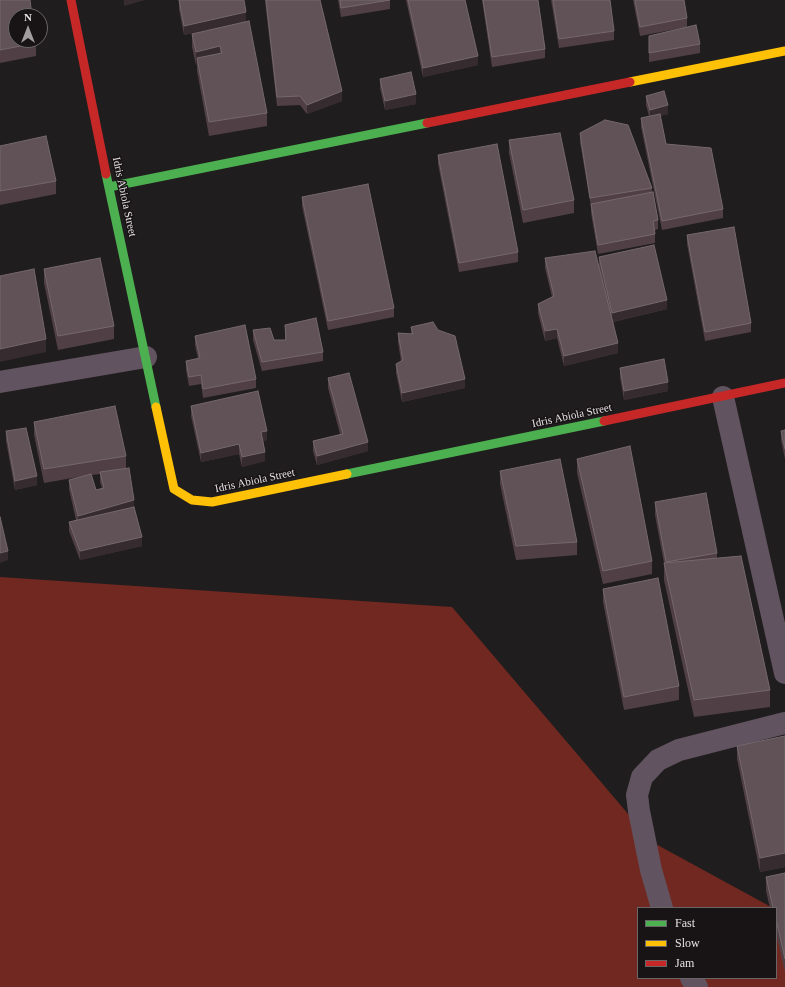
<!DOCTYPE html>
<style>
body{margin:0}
#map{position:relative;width:785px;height:987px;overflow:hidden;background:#201d1e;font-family:Georgia,serif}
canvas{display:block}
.legend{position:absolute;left:637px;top:907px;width:140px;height:72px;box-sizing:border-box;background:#181315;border:1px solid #6a6668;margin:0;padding:5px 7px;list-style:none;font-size:12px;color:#e6e2e4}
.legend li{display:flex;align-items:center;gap:8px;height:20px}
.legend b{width:20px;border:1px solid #6a6668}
.north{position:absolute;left:8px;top:8px;width:40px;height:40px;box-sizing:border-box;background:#181315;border:1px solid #6a6668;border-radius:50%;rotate:0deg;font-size:11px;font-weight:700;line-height:16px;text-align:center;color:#e6e2e4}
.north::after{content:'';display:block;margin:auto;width:14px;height:18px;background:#a19d9f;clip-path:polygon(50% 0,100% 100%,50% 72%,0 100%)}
</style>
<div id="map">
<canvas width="785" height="987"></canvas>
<ul class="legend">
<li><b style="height:5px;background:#4caf50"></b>Fast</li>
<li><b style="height:5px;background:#ffc107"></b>Slow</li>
<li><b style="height:5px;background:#c62828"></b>Jam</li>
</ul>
<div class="north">N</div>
</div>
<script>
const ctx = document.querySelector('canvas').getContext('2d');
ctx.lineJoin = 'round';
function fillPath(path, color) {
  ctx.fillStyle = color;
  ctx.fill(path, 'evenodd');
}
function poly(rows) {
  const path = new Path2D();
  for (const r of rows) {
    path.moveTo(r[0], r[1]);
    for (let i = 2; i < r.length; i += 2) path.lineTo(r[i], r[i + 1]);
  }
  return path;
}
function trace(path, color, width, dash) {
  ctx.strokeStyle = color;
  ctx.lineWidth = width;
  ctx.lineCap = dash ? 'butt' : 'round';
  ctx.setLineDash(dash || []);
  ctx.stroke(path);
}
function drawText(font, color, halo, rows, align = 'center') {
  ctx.font = font + ' Georgia,serif';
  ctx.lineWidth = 3;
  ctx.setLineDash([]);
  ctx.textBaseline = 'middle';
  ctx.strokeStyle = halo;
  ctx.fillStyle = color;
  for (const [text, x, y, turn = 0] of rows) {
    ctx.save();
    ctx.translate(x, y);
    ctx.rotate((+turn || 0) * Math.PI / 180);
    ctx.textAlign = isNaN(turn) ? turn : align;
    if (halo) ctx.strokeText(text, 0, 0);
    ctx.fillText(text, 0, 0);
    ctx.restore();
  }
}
const forest = poly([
 [0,577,452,607,652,842,773,908,638,908,638,978,776,978,776,910,785,915,785,987,0,987]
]);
const street = poly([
 [0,382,146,357],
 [723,397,785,673],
 [662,908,651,870,639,811,637,795,642,777,658,760,679,750,785,723],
 [691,978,697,987]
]);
const fast = poly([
 [106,174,156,407],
 [109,187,427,123],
 [347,474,604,421]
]);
const slow = poly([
 [630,82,785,51],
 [156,407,174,489,192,500,212,502,347,474]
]);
const jam = poly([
 [71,0,106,174],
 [427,123,630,82],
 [604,421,785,383]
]);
const wall = poly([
 [0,0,36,43,36,56,0,63],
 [179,0,246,21,267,113,267,126,209,136,197,71,197,65,196,65,192,47,192,34,216,28,184,35,179,9],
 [265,0,320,0,342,101,307,114,300,105,277,106],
 [338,0,390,0,390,9,341,17],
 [406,0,465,0,478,65,423,77],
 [482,0,538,0,545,49,545,58,492,67],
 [551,0,610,0,614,31,614,40,559,48],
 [633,0,684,0,687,18,687,27,640,36],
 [649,36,700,44,700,53,649,62],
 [380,79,416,104,385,110,380,88],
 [646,96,668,114,660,116,666,144,723,209,723,218,662,230,641,127,641,118,649,116,646,105],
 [580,133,652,188,652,193,658,220,658,229,655,230,655,243,598,254,591,213,591,207,580,142],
 [509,140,574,200,574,213,523,223,509,153],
 [0,146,56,181,56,194,0,205],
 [438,155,518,252,518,262,459,272,438,164],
 [302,197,394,308,394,317,328,330,302,206],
 [687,235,751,323,751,332,705,341,687,244],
 [599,257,667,309,613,322,618,353,564,366,557,338,545,341,538,313,538,304,552,297,545,268,545,258,605,291,599,266],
 [44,269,114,326,114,339,58,350,44,283],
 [285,325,323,352,323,361,262,371,253,340,253,330,274,340,285,340],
 [411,327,465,388,402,402,396,373,396,364,401,361,398,342,398,333,411,334],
 [195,336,256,379,256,388,203,398,201,384,189,386,186,370,186,361,198,359,195,345],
 [620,368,668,391,624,400,620,377],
 [328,378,368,451,317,465,313,451,313,441,340,434,328,388],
 [191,406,267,440,263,441,265,461,242,467,239,454,201,462,191,416],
 [34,422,126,456,126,469,142,546,80,560,69,531,69,522,76,520,69,489,69,480,84,476,44,483,34,435],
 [100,474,100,482,102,488,96,490,92,475],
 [785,430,785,459,781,440,781,431],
 [6,431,37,485,15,490,6,441],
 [577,459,652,561,652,574,603,584,577,473],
 [500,471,577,542,577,555,516,560,500,484],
 [655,502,717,553,717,558,770,690,770,707,694,717,664,580,664,563,655,515],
 [603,589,679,686,679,700,624,710,603,602],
 [785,736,785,867,760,872,737,759,737,746],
 [785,873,785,972,776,933,776,908,770,908,766,891,766,877]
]);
const shadedWall = poly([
 [124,0,145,0,124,6],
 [246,12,246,22,184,35,184,26],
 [220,46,220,60,197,58,197,65,196,65,196,52],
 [478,56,478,65,423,77,423,68],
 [342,91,342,101,307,114,307,105],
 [416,94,416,104,385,110,385,101],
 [668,105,668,114,650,119,650,110],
 [667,300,667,309,612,322,612,313],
 [557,329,557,338,545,341,545,331],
 [46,339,46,352,0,362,0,349],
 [618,343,618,353,564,366,564,356],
 [465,379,465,388,402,402,402,393],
 [668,382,668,391,624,400,624,391],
 [267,431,267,440,261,442,261,432],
 [368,442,368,451,317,465,317,456],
 [239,444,239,454,201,462,201,453],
 [265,452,265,461,242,467,242,457],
 [37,476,37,485,15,490,15,481],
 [134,500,134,509,78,525,78,516],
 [142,537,142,546,80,560,80,551],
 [8,551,8,560,0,563,0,553],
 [785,853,785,867,760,872,760,858]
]);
const building = poly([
 [0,0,30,0,32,16,16,16,16,40,36,40,36,43,0,50,0,0],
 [179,0,244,0,246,12,184,26,179,0],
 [266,0,320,0,342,91,307,105,300,96,277,97,266,0],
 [340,0,390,0,341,8,340,0],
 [408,0,465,0,478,56,423,68,408,0],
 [483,0,538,0,545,49,492,57,483,0],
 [553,0,610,0,614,31,559,39,553,0],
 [635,0,684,0,687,18,640,27,635,0],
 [249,21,267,113,209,122,197,58,222,53,220,46,196,52,192,34,249,21],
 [696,25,700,44,649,53,649,36,696,25],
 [411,72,416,94,385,101,380,79,411,72],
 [664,91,668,105,650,110,646,96,664,91],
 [660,114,666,144,711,148,723,209,662,221,641,118,660,114],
 [605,120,628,125,652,188,590,198,580,133,605,120],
 [560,133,574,200,523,210,509,140,560,133],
 [46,136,56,181,0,191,0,146,46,136],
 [497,144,518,252,459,263,438,155,497,144],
 [368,184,394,308,328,321,302,197,368,184],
 [653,192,658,220,653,221,655,234,598,245,591,204,653,192],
 [734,227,751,323,705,332,687,235,734,227],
 [654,245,667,300,612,313,599,257,654,245],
 [595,251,618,343,564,356,557,329,545,331,538,304,554,296,545,258,595,251],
 [100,258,114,326,58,336,44,269,100,258],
 [34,269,46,339,0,349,0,276,34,269],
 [316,318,323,352,262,362,253,330,270,328,274,340,286,340,285,325,316,318],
 [433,322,438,330,455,336,465,379,402,393,396,364,403,360,398,333,413,334,411,327,433,322],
 [245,325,256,379,203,389,201,375,189,377,186,361,200,358,195,336,245,325],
 [664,359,668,382,624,391,620,368,664,359],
 [349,373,368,442,317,456,313,441,343,434,328,378,349,373],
 [258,391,267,431,261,432,265,452,242,457,239,444,201,453,191,406,258,391],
 [115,406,126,456,44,469,34,422,115,406],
 [26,428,37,476,15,481,6,431,26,428],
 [785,430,785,449,781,431,785,430],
 [630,446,652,561,603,571,577,459,630,446],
 [560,459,577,542,516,546,500,471,560,459],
 [129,468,134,500,78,516,69,480,91,474,96,490,104,488,100,472,129,468],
 [706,493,717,553,666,562,655,502,706,493],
 [134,507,142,537,80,551,69,522,134,507],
 [0,517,8,551,0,553,0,517],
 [741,556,770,690,694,700,664,563,741,556],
 [658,578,679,686,624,697,603,589,658,578],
 [785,736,785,853,760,858,737,746,785,736],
 [785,873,785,959,776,919,776,908,773,908,766,877,785,873]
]);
const streetNames = [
 ["Idris Abiola Street",124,197,78],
 ["Idris Abiola Street",572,416,-12],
 ["Idris Abiola Street",255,481,-12]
];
fillPath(forest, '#712820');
trace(street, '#61535f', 22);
trace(fast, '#4caf50', 9);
trace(slow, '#ffc107', 9);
trace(jam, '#c62828', 9);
fillPath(wall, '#504046');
fillPath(shadedWall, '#362b2f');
fillPath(building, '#605257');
trace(building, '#75686d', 1);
drawText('11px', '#e6e2e4', '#181315', streetNames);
</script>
